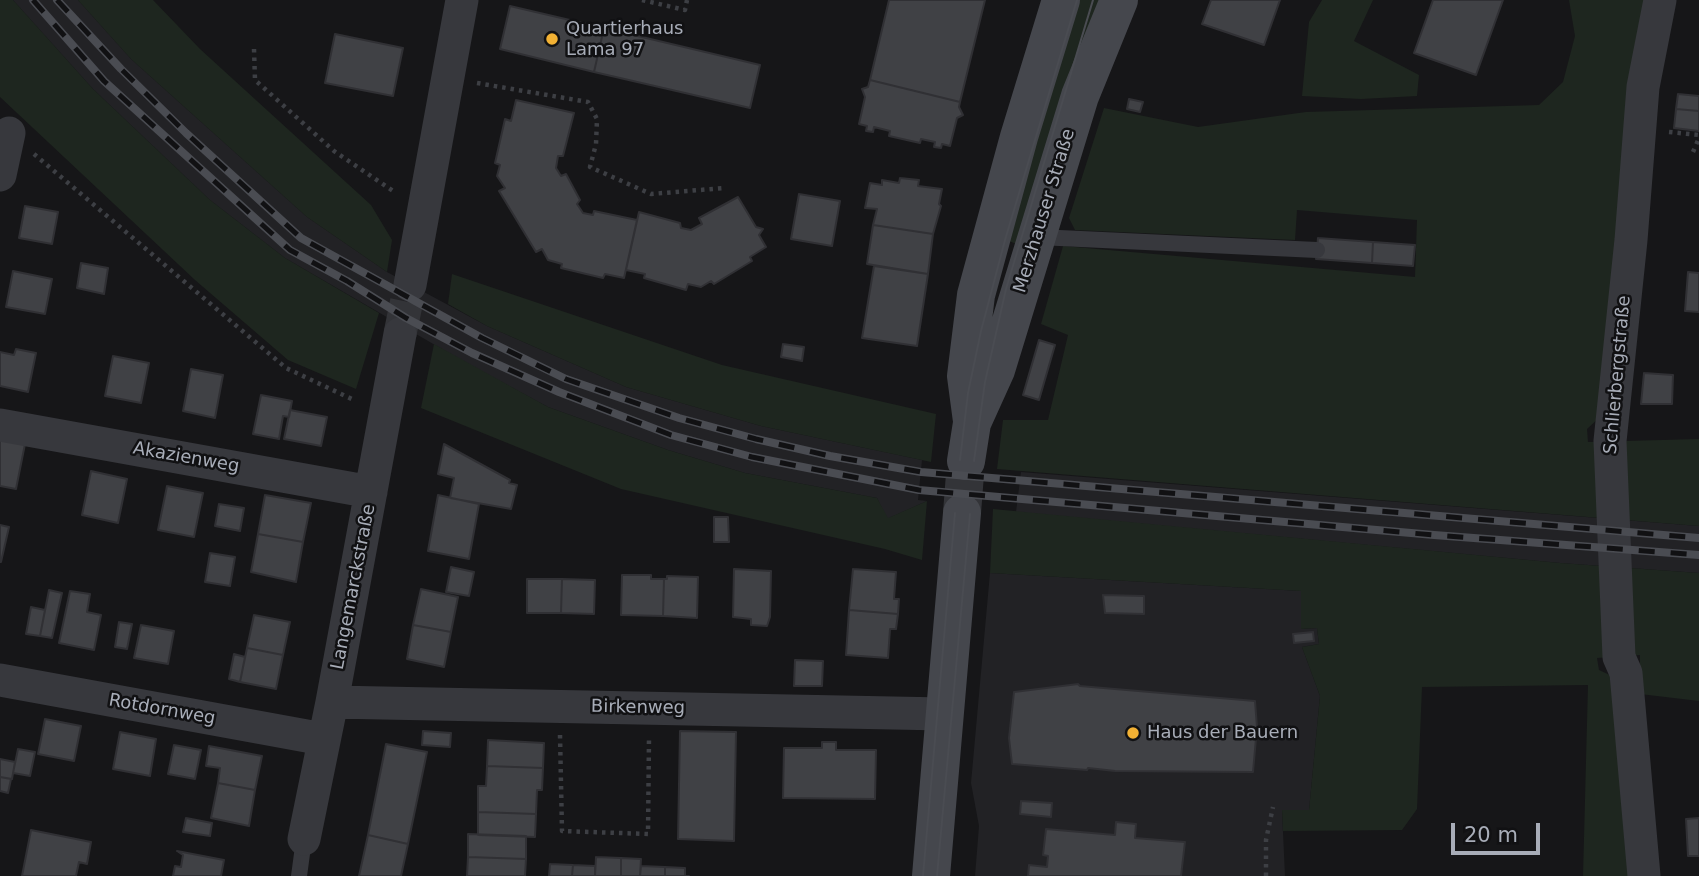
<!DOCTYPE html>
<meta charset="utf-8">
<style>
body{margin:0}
#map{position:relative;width:1699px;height:876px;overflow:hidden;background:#161618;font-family:"DejaVu Sans",sans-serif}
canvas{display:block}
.scale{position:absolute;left:1451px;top:823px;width:89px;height:32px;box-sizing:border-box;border:4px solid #a8adb8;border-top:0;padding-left:9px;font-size:21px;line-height:24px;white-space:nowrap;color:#a8adb8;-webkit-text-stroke:5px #111113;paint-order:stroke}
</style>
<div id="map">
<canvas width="1699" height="876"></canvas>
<div class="scale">20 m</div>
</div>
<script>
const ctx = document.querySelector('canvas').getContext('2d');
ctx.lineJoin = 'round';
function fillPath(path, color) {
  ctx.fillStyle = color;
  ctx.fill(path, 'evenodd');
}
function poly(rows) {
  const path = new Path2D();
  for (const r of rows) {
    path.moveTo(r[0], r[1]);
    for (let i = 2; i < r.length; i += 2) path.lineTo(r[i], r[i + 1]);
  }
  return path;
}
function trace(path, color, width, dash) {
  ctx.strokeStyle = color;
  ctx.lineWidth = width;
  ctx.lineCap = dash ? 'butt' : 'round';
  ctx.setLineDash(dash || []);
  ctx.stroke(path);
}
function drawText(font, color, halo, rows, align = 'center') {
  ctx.font = font + ' "DejaVu Sans",sans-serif';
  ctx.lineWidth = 5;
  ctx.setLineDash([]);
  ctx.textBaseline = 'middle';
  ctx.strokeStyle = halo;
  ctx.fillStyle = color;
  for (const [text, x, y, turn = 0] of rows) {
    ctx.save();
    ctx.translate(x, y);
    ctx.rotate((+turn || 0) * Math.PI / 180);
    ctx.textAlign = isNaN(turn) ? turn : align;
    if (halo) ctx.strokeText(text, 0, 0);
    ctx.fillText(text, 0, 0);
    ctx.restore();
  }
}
const built = poly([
 [13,0,78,0,131,59,307,217,387,272,487,326,626,387,761,426,922,460,918,500,927,501,887,519,877,498,745,473,668,450,548,407,466,363,285,258,210,200,93,89],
 [1021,472,1699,526,1699,573,1560,563,1016,512],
 [990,573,1301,591,1301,629,1317,628,1319,644,1302,647,1320,696,1309,811,1282,810,1285,876,975,876,979,826,971,783]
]);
const green = poly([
 [0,0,13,0,93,89,210,200,285,258,379,313,356,389,288,360,195,280,0,97],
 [78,0,153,0,200,49,371,205,392,240,387,272,307,217,131,59],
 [1068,0,1100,0,1019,245,999,237],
 [1322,0,1373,0,1354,41,1419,75,1417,96,1361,99,1302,96,1309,22],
 [1569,0,1648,0,1601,416,1587,429,1588,442,1699,439,1699,526,997,469,1003,420,1048,420,1068,335,1041,324,1063,246,1415,277,1417,220,1297,210,1295,240,1075,230,1069,218,1104,108,1198,127,1306,112,1539,105,1563,82,1575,36],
 [452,274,722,365,936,414,931,462,761,426,626,387,487,326,448,304],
 [434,344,548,407,668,450,745,473,877,498,888,518,927,501,922,560,885,549,621,489,421,408],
 [993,509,1560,563,1699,573,1699,701,1640,694,1640,655,1597,658,1599,670,1614,677,1634,876,1583,876,1588,685,1422,687,1417,809,1402,830,1283,831,1282,810,1309,810,1320,696,1302,647,1319,644,1317,628,1301,629,1301,591,990,573]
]);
const building = poly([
 [889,0,985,0,960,102,870,80,889,0],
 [1211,0,1280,0,1264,45,1202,24,1211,0],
 [1433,0,1503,0,1476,75,1414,53,1433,0],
 [510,6,604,28,594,72,500,49,510,6],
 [604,28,760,65,750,108,594,72,604,28],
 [335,34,403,48,393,96,325,83,335,34],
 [870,80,960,102,959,107,963,115,957,118,950,146,942,144,941,148,934,147,935,142,921,139,920,143,889,136,890,131,874,127,873,132,866,131,867,126,859,124,865,97,862,89,868,87,870,80],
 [1678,94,1699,96,1699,111,1676,109,1678,94],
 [1129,99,1143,102,1140,112,1127,109,1129,99],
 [516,100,574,113,563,156,558,156,556,168,561,176,566,174,580,200,577,204,583,213,593,215,594,211,637,220,624,278,605,274,603,278,561,268,562,264,548,260,542,249,536,252,499,191,505,188,497,176,500,165,495,163,505,119,511,121,516,100],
 [1676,109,1699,111,1699,131,1674,128,1676,109],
 [900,178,919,180,918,186,942,189,939,204,941,206,933,234,873,225,877,209,865,208,870,183,882,185,882,180,899,183,900,178],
 [799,194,840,201,832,246,791,239,799,194],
 [738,197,756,227,763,229,759,235,766,247,750,257,752,261,714,284,711,281,701,287,688,284,686,290,644,278,645,274,626,270,639,212,680,223,681,228,691,230,702,224,699,218,738,197],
 [25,206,58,212,52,244,19,238,25,206],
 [873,225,933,234,928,274,867,264,873,225],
 [1318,238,1373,242,1372,263,1316,259,1318,238],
 [1373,242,1415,245,1413,266,1372,263,1373,242],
 [81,263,108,268,104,294,77,288,81,263],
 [874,266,928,274,917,346,862,338,874,266],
 [13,271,52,279,45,314,6,307,13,271],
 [1688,272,1699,273,1699,312,1685,311,1688,272],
 [1039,340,1055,345,1039,400,1023,395,1039,340],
 [783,344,804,347,802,361,781,357,783,344],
 [16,349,36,353,28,392,0,386,0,352,14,355,16,349],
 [113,356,149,363,141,403,105,396,113,356],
 [191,369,223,375,215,418,183,411,191,369],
 [1644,373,1673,375,1672,404,1641,404,1644,373],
 [261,395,292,401,289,417,283,416,279,439,253,434,261,395],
 [290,410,327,417,321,446,284,439,290,410],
 [0,439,25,444,16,489,0,486,0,439],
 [444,444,510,480,509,483,517,485,511,509,450,498,454,478,438,474,444,444],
 [91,471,127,479,118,523,82,515,91,471],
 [167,486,203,493,194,537,158,530,167,486],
 [265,495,311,503,303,542,258,534,265,495],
 [438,495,479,504,469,559,428,551,438,495],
 [219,504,244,508,240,531,215,526,219,504],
 [714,517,728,517,729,542,714,542,714,517],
 [0,525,9,527,1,562,0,562,0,525],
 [258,534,303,542,296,582,251,572,258,534],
 [210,553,235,557,230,586,205,582,210,553],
 [451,567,474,572,469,596,446,592,451,567],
 [734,569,771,571,770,617,767,626,751,625,751,619,733,617,734,569],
 [853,569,896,572,894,599,899,599,898,614,849,610,853,569],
 [622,575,651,575,651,579,664,579,663,616,621,615,622,575],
 [667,576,698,577,697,618,663,616,664,579,667,579,667,576],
 [527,579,562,579,561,613,527,613,527,579],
 [562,579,595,580,594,614,561,613,562,579],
 [421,589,458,597,451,632,413,625,421,589],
 [49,590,62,593,52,638,40,636,49,590],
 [70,591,90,594,87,612,101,615,94,650,59,643,70,591],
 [1103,595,1144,596,1144,614,1105,613,1103,595],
 [31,607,45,610,40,636,26,634,31,607],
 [849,610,898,614,896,629,890,629,888,658,846,655,849,610],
 [254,615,290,622,283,655,247,648,254,615],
 [119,622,132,624,127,649,115,647,119,622],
 [141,625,174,631,168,664,134,658,141,625],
 [413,625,451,632,444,667,407,659,413,625],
 [1313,632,1314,641,1294,643,1293,634,1313,632],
 [247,648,283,655,276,689,240,682,247,648],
 [234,654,245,657,240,682,229,679,234,654],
 [795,660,823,661,822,686,794,686,795,660],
 [1078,684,1080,686,1255,701,1257,727,1253,772,1115,771,1088,768,1087,770,1012,764,1009,738,1014,692,1078,684],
 [45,719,81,726,74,761,38,754,45,719],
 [423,731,451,733,450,747,422,745,423,731],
 [680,731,736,732,734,841,678,839,680,731],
 [120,732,156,739,150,776,113,769,120,732],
 [488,740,544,743,543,768,487,766,488,740],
 [822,742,836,742,836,750,876,750,875,799,783,798,784,748,822,748,822,742],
 [386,744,427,752,408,844,368,835,386,744],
 [174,745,201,750,195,779,168,774,174,745],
 [209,746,262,756,255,790,218,783,220,768,206,766,209,746],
 [18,749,35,752,30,776,13,773,18,749],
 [0,759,15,762,12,779,0,777,0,759],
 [487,766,543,768,542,790,537,790,536,814,478,812,478,786,486,786,487,766],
 [0,777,11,779,8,793,0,791,0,777],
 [218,783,255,790,249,826,211,818,218,783],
 [1021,801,1052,803,1051,817,1020,814,1021,801],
 [478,812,536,814,535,837,478,835,478,812],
 [186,818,212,823,210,836,183,832,186,818],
 [1699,818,1699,856,1688,856,1686,819,1699,818],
 [1116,822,1136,824,1135,838,1185,842,1181,876,1028,876,1029,865,1047,867,1048,856,1043,855,1046,829,1115,835,1116,822],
 [31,830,91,842,87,864,79,862,76,876,22,876,31,830],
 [468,834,526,836,526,859,468,857,468,834],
 [368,835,408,844,401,876,359,876,368,835],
 [177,851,224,860,221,876,173,876,175,866,181,867,183,855,177,851],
 [468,857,526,859,525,876,467,876,468,857],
 [596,857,621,858,621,876,595,876,596,857],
 [621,858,641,859,640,876,621,876,621,858],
 [550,864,573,865,572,876,549,876,550,864],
 [573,865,595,866,595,876,572,876,573,865],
 [641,866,665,867,665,876,640,876,641,866],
 [665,867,685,868,685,876,689,876,665,876,665,867]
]);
const minorTunnel = poly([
 [400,334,410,285]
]);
const secondaryTunnel = poly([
 [962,513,966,461]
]);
const path = poly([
 [642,0,685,10,687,0],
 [254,49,255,80,334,151,396,193],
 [477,83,588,102,597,119,596,144,590,167,651,194,724,188],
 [1669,132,1699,135],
 [1693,152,1699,138],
 [34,154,286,368,356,401],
 [560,735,562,831,648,834,649,738],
 [1266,876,1266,840,1273,807]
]);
const service = poly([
 [1038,237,1317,250],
 [299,876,304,839]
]);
const minor = poly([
 [0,175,9,133],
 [410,285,462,0],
 [0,425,371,492],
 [0,680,323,739],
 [332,702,944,714],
 [304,839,332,702,400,334],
 [1644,876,1626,673,1619,657,1610,441,1631,240,1643,87,1660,0]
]);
const secondary = poly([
 [972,421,966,376,976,295,1019,137,1061,0],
 [966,461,972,423,996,370,1080,96,1119,0],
 [931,876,962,513]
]);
const tram = poly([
 [960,460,968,393,981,331,1005,240,1077,0],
 [974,461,985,382,1006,289,1093,0],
 [923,876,955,513],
 [937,876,970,514]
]);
const rail = poly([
 [33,0,104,81,290,250,347,281,406,318,472,353,559,392,671,435,752,457,919,490,1434,535,1699,555],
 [57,0,121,69,186,133,301,238,482,338,566,379,679,418,756,439,830,456,921,472,1699,538]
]);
const markers = [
 [552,39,7,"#f2b134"],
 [1133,733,7,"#f2b134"]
];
const poiNames = [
 ["Quartierhaus",566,29],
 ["Lama 97",566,50],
 ["Haus der Bauern",1147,733]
];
const streetNames = [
 ["Merzhauser Straße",1045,211,-73],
 ["Schlierbergstraße",1618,375,-85],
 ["Akazienweg",186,458,10],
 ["Langemarckstraße",354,587,-79],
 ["Birkenweg",638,708,1],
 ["Rotdornweg",162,710,10]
];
fillPath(built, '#222225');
fillPath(green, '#1e261f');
fillPath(building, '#404145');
trace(building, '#303034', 2);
trace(minorTunnel, '#333438', 33, [33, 17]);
trace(secondaryTunnel, '#333438', 38, [38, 19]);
trace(path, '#3d3f44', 4.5, [3.5, 5]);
trace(service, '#37383d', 16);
trace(minor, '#37383d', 33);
trace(secondary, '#45474d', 38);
trace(tram, '#4a4c52', 2);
trace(rail, '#4a4c52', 8);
trace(rail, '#111113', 5, [16]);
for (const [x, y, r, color] of markers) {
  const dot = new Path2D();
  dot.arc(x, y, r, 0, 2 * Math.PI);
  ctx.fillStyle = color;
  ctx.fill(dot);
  trace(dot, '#111113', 2.5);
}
drawText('18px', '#a8adb8', '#111113', poiNames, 'left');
drawText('18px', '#a8adb8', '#111113', streetNames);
</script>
